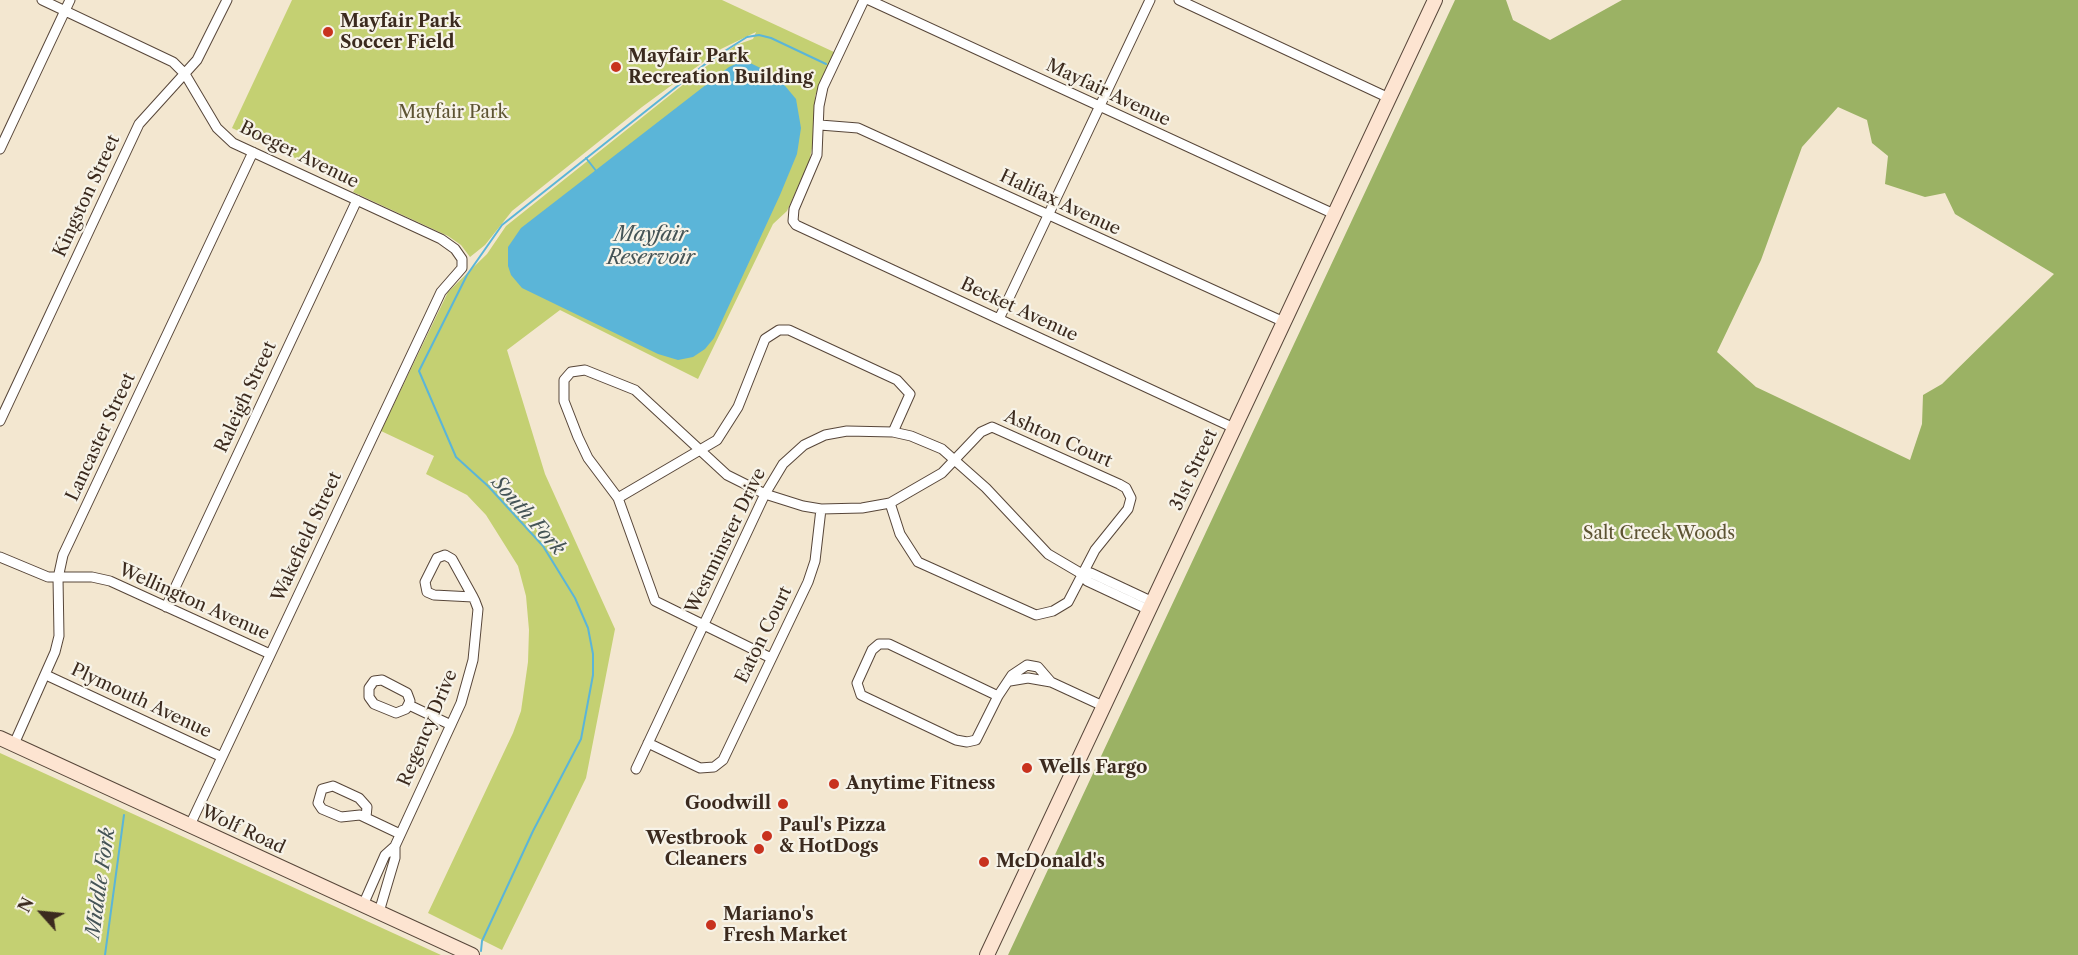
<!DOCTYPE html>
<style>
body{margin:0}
#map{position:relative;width:2078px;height:955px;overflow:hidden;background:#f3e7d0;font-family:"Libre Caslon Text",serif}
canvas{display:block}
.north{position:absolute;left:12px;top:883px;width:60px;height:60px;-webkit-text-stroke:4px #f7f3e8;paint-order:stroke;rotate:297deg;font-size:16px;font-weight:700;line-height:24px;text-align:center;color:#3b2a1e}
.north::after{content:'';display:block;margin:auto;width:21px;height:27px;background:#3b2a1e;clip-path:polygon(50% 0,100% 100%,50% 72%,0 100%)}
</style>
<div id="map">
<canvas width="2078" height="955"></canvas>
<div class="north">N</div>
</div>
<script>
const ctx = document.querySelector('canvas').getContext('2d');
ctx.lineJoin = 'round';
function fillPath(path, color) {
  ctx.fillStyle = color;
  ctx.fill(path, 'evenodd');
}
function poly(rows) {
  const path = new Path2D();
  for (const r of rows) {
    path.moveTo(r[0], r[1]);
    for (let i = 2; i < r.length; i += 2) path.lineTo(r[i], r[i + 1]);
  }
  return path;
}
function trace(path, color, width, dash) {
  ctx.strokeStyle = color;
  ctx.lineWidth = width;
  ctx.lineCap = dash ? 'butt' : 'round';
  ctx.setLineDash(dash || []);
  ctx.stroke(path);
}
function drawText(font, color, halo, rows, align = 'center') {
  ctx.font = font + ' "Libre Caslon Text",serif';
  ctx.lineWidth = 4.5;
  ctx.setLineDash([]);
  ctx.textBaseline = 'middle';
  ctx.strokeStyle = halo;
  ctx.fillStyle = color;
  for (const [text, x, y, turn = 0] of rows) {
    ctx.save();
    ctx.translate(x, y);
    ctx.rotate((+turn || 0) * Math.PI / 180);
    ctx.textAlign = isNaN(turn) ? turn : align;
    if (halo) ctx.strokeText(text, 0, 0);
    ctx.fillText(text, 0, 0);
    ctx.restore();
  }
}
const green = poly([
 [292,0,722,0,834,52,815,96,814,139,809,162,787,211,773,224,698,379,560,310,507,350,545,474,615,629,586,778,502,950,428,913,513,733,521,711,528,662,529,630,526,596,518,566,486,515,467,495,426,474,434,456,381,431,448,292,487,254,506,226,704,68,736,45,753,39,756,32,721,49,642,107,512,211,485,245,470,257,461,245,448,236,353,192,356,187,232,128],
 [0,753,441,955,0,955]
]);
const forest = poly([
 [1455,0,1506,0,1513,20,1550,40,1622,0,2078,0,2078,955,1008,955],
 [1838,107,1867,120,1872,143,1888,156,1885,184,1925,197,1945,193,1955,214,2054,274,1942,384,1923,395,1922,424,1910,460,1756,387,1717,352,1761,260,1802,147]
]);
const water = poly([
 [744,60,775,75,786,87,796,99,801,128,797,154,780,195,714,338,705,349,693,357,678,360,658,354,522,288,511,275,508,266,508,247,521,228,729,67]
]);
const stream = poly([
 [586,158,597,172],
 [481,951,482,941,533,831,581,739,593,675,593,654,588,628,575,598,543,546,488,486,456,457,419,371,467,275,502,225,709,61,747,37,759,35,771,38,826,64],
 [105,955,124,815]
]);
const minor = poly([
 [42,0,173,62,185,74,217,128,233,143,441,239,455,249,462,259,462,268,441,292,190,825],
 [864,0,823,87,819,106,817,155,794,209,793,221,796,225,1234,428],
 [869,0,1334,214],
 [1179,0,1389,98],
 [820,125,858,128,1284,322],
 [0,149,70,0],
 [999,319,1150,0],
 [0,421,139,124,197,60,227,0],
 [618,498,717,440,738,407,765,339,779,330,789,330,897,380,910,394,893,432],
 [0,557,48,577,92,577,110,581,270,654],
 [1082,574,1087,581,1149,610],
 [166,607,357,200],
 [879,644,889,644,998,696,976,740,967,742,956,740,861,695,857,683,872,650,879,644],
 [771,658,655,601,618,498,588,458,578,437,564,401,564,380,571,372,585,370,635,390,727,475,765,494,803,506,821,509,862,508,890,503,942,473,981,432,992,427,1119,484,1126,488,1131,498,1128,509,1095,550,1068,602,1053,611,1036,615,918,562,900,534,890,503],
 [46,675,222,757],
 [382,680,407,693,410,701,406,709,396,713,374,704,369,697,369,688,374,681,382,680],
 [1010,681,1028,678,1051,682,1103,706],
 [998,696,1012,675,1027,665,1038,667,1051,682],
 [409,705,451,725],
 [648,743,700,768,714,767,723,760,808,582,815,561,821,509],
 [14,744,55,652,59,636,58,578,63,555,253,152],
 [636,769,765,494,783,464,804,445,825,435,847,431,893,432,911,436,942,449,986,488,1048,554,1082,574,1091,573,1153,602],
 [366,817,367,807,359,798,333,786,322,789,318,803,322,809,341,817,360,815,400,834],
 [363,905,385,855,395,846,461,703,473,660,478,609,475,601,473,597,452,559,445,555,437,558,425,582,427,592,434,595,473,597],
 [379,912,395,858,395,846]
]);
const secondary = poly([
 [0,738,472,955],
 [987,955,1435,0]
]);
const markers = [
 [328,32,6,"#c8321e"],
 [616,67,6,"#c8321e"],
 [1027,768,6,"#c8321e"],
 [834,784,6,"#c8321e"],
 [783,804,6,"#c8321e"],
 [767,836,6,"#c8321e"],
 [759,849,6,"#c8321e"],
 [984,862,6,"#c8321e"],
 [711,925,6,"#c8321e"]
];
const poiNames = [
 ["Mayfair Park",340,22],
 ["Soccer Field",340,43],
 ["Mayfair Park",628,57],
 ["Recreation Building",628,78],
 ["Wells Fargo",1039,768],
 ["Anytime Fitness",846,784],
 ["Goodwill",771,804,"right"],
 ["Paul's Pizza",779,826],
 ["& HotDogs",779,847],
 ["Westbrook",747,839,"right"],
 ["Cleaners",747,860,"right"],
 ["McDonald's",996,862],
 ["Mariano's",723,915],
 ["Fresh Market",723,936]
];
const streetNames = [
 ["Mayfair Avenue",1108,93,25],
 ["Boeger Avenue",299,155,26],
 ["Kingston Street",87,196,-65],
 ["Halifax Avenue",1060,203,25],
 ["Becket Avenue",1019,310,25],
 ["Raleigh Street",246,397,-65],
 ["Lancaster Street",101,437,-65],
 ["Ashton Court",1058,439,24],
 ["31st Street",1194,470,-65],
 ["Wakefield Street",307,537,-65],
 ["Westminster Drive",726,541,-64],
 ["Wellington Avenue",194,602,24],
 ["Eaton Court",764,635,-64],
 ["Plymouth Avenue",141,701,25],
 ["Regency Drive",428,728,-67],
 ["Wolf Road",243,830,25]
];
const parkNames = [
 ["Mayfair Park",453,113],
 ["Salt Creek Woods",1659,534]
];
const waterNames = [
 ["Mayfair",651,235],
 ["Reservoir",651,258],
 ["South Fork",528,516,48],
 ["Middle Fork",101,883,-82]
];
fillPath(green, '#c4d072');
fillPath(forest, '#9bb264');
fillPath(water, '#5bb5d8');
trace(stream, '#5bb5d8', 2);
trace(minor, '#574639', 11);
trace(secondary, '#574639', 16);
trace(minor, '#fff', 9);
trace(secondary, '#fde4d1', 14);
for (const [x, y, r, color] of markers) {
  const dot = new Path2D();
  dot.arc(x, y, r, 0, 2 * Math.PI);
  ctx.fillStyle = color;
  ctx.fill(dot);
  trace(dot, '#f7f3e8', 2);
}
drawText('bold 18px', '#3b2a1e', '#f7f3e8', poiNames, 'left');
drawText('18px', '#3b2a1e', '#f7f3e8', streetNames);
drawText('18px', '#5d5433', '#f7f3e8', parkNames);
drawText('italic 20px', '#455456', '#f7f3e8', waterNames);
</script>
